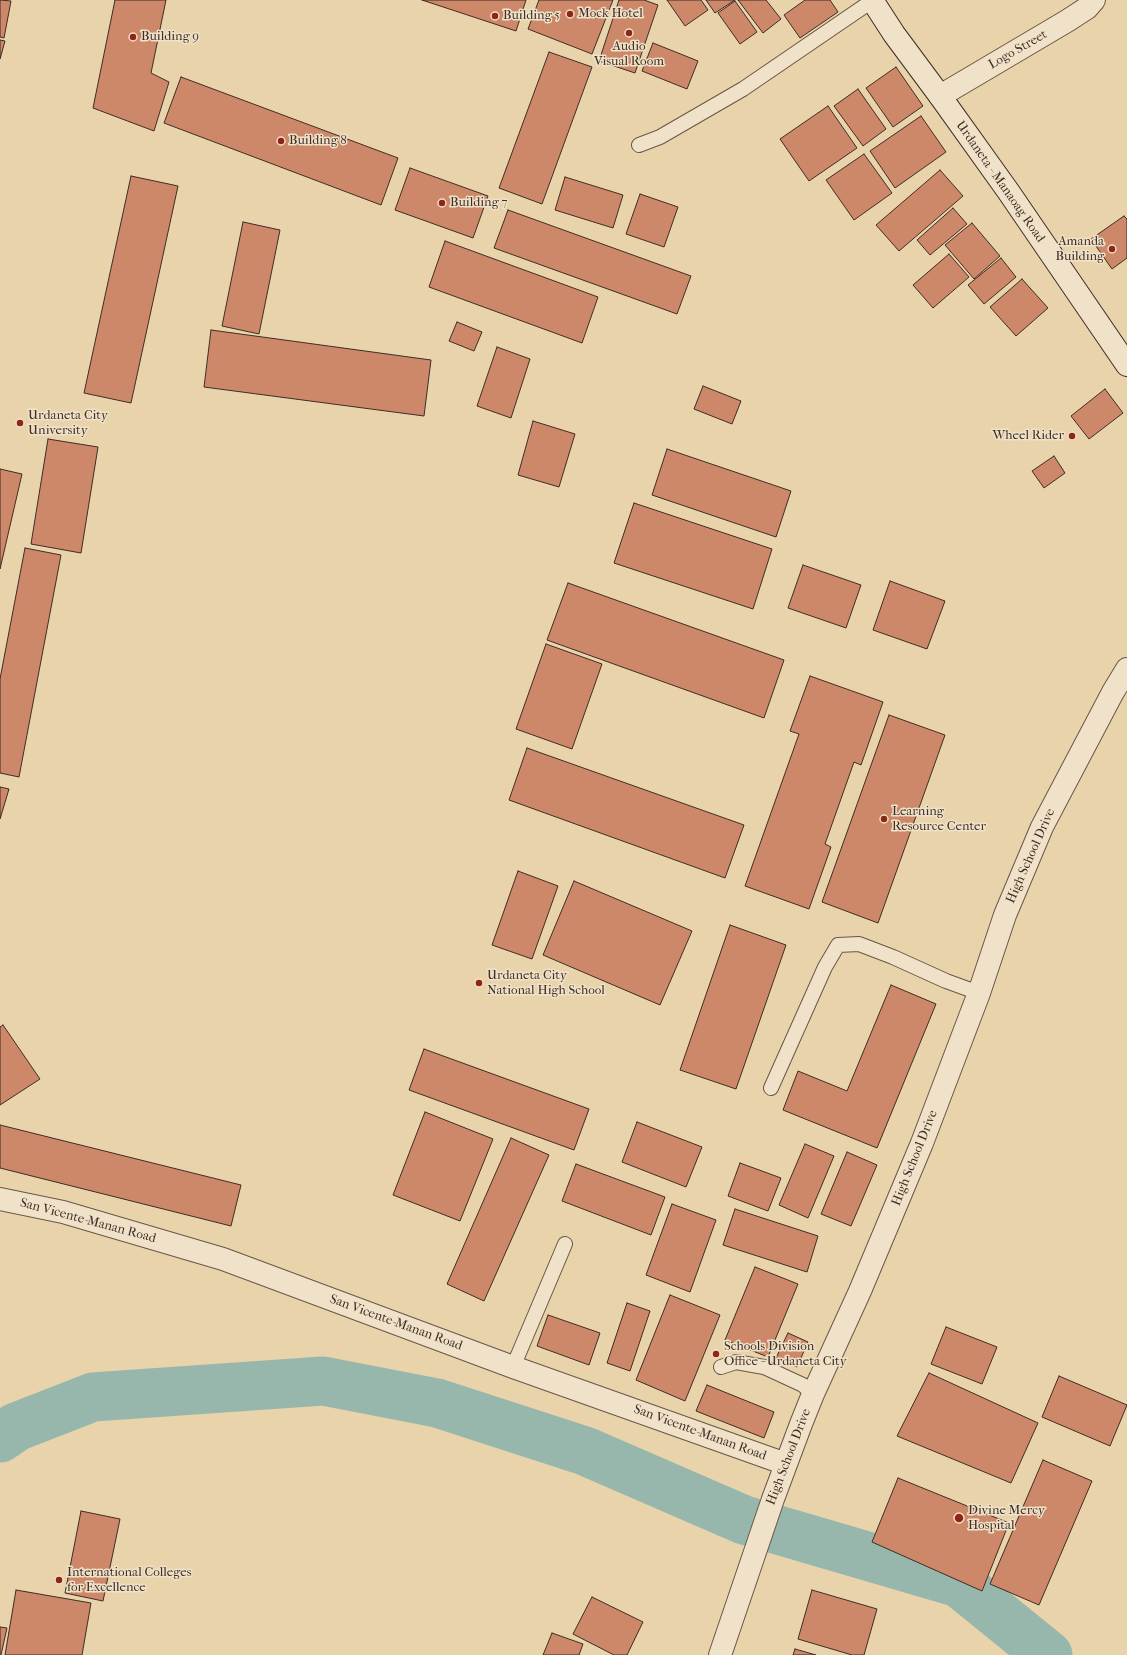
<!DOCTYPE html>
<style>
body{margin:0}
canvas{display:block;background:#e8d3aa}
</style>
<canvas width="1127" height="1655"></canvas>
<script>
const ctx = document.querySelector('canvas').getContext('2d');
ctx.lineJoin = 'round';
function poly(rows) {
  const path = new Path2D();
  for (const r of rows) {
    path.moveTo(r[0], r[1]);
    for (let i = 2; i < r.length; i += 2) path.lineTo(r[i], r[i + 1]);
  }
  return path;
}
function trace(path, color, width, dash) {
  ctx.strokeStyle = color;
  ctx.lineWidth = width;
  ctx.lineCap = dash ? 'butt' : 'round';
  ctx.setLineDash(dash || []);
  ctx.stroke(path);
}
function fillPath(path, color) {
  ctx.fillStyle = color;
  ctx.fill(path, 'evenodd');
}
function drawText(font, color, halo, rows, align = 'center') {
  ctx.font = font + ' "IM FELL French Canon",serif';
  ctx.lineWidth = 3;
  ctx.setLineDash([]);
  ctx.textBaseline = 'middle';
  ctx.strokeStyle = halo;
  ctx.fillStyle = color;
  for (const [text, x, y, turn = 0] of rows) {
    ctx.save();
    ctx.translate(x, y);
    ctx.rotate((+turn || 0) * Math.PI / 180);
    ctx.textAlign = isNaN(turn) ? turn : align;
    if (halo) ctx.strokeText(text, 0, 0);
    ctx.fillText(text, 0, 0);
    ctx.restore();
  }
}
const river = poly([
 [0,1438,16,1427,93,1397,323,1381,437,1403,585,1451,744,1520,959,1583,1048,1655]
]);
const building = poly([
 [0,0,11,1,4,38,0,37,0,0],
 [115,0,166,0,151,73,169,82,154,131,93,108,115,0],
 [422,0,526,0,516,31,422,0],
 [539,0,613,0,592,54,528,29,539,0],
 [619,0,644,0,658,5,635,73,599,61,619,0],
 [667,0,701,0,708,10,685,26,667,0],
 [706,0,735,0,715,13,706,0],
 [738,0,766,0,781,19,763,33,738,0],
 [805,0,830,0,838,12,800,38,784,15,805,0],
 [735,1,757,32,740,44,718,13,735,1],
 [0,40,5,41,0,59,0,40],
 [653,43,698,61,687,89,642,71,653,43],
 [549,52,592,67,542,204,499,188,549,52],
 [896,67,923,106,893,127,866,88,896,67],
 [181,77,398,158,381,205,164,123,181,77],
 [858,89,886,129,863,146,834,106,858,89],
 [828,106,857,148,809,181,780,139,828,106],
 [921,116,946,152,895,188,870,151,921,116],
 [864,154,892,193,854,220,826,180,864,154],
 [410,168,488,196,473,238,395,210,410,168],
 [940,170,963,196,899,251,876,225,940,170],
 [131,176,178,186,131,403,84,393,131,176],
 [565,177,623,195,613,228,555,210,565,177],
 [640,194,678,207,664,247,626,234,640,194],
 [953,208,967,224,930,255,917,240,953,208],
 [508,210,691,276,677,314,494,248,508,210],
 [1124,216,1127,219,1127,258,1112,269,1091,239,1124,216],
 [243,222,280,230,259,334,222,326,243,222],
 [972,223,1000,256,974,279,945,245,972,223],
 [445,241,598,297,582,343,429,287,445,241],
 [949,254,969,277,933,308,913,285,949,254],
 [1001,258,1016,277,984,304,968,285,1001,258],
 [1022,279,1048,308,1016,336,990,307,1022,279],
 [457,322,482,332,474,351,449,341,457,322],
 [211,330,431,360,424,416,204,387,211,330],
 [497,347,530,359,511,418,477,406,497,347],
 [703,386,741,401,732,424,694,409,703,386],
 [1105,389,1123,413,1089,439,1071,416,1105,389],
 [533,421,575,434,559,487,518,475,533,421],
 [48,439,98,447,81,553,31,544,48,439],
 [667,449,791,491,776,537,652,495,667,449],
 [1054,456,1065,473,1044,488,1032,471,1054,456],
 [0,469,22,474,0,569,0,469],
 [634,503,772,549,753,609,614,563,634,503],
 [25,548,61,555,19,777,0,773,0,679,25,548],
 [803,565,861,585,846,628,788,608,803,565],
 [890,581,945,601,927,649,873,630,890,581],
 [568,583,784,660,764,718,547,640,568,583],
 [546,644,602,664,572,749,516,729,546,644],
 [810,676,883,702,861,765,854,762,825,844,831,847,809,909,745,886,799,734,790,731,810,676],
 [889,715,945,735,878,923,822,902,889,715],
 [527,748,744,825,725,878,509,800,527,748],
 [0,787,9,789,0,819,0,787],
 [518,871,558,886,532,959,492,945,518,871],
 [574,881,692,931,660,1005,543,955,574,881],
 [730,925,786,945,736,1089,680,1070,730,925],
 [891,985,936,1004,877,1148,783,1110,798,1071,847,1091,891,985],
 [3,1025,40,1079,0,1105,0,1027,3,1025],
 [424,1049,589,1109,574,1150,409,1090,424,1049],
 [425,1112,493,1139,460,1221,393,1195,425,1112],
 [637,1122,702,1147,686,1187,622,1162,637,1122],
 [0,1125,241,1185,231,1226,0,1168,0,1125],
 [511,1138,549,1155,484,1301,447,1284,511,1138],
 [805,1144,834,1156,808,1218,779,1205,805,1144],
 [847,1152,877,1165,851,1226,821,1214,847,1152],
 [740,1163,781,1178,768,1211,728,1196,740,1163],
 [576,1164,665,1197,651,1235,562,1201,576,1164],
 [672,1204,716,1220,690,1292,646,1275,672,1204],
 [735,1209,818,1236,807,1272,723,1245,735,1209],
 [755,1267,798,1284,768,1357,725,1340,755,1267],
 [670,1295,720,1315,685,1401,636,1380,670,1295],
 [627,1303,650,1311,630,1371,607,1363,627,1303],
 [548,1315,600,1333,589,1365,537,1346,548,1315],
 [946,1327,997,1347,982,1384,931,1364,946,1327],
 [788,1333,808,1342,797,1367,776,1358,788,1333],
 [929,1373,1038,1423,1011,1483,897,1436,929,1373],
 [1059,1376,1127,1405,1110,1446,1042,1417,1059,1376],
 [707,1385,774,1412,764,1438,696,1411,707,1385],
 [1043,1460,1092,1481,1039,1605,990,1584,1043,1460],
 [898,1478,1009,1523,982,1591,872,1542,898,1478],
 [81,1511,120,1519,103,1601,65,1593,81,1511],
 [16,1590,91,1603,82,1655,5,1655,16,1590],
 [812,1590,877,1609,864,1655,852,1655,798,1639,812,1590],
 [592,1597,643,1622,627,1655,614,1655,573,1634,592,1597],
 [0,1627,7,1628,1,1655,0,1655,0,1627],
 [552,1633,583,1644,579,1655,543,1655,552,1633],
 [795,1649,816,1655,793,1655,795,1649]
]);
const service = poly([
 [639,145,660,137,743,89,872,1],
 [771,1088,825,967,838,945,859,944,893,957,946,981,979,993],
 [513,1367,565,1244],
 [721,1367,736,1362,764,1367,803,1385,813,1394]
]);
const minor = poly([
 [940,96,1067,21,1087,8,1094,0]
]);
const tertiary = poly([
 [0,1199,63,1212,223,1259,513,1367,786,1464],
 [720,1655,773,1499,801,1424,813,1394,860,1291,922,1143,979,993,1005,915,1042,827,1113,692,1127,669]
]);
const secondary = poly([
 [872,0,894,34,940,96,1008,191,1127,365]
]);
const markers = [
 [570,14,4,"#8f2418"],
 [495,16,4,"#8f2418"],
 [629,33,4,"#8f2418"],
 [133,37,4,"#8f2418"],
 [281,141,4,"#8f2418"],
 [442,203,4,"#8f2418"],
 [1112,249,4,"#8f2418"],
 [20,423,4,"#8f2418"],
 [1072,436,4,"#8f2418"],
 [884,819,4,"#8f2418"],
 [479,983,4,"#8f2418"],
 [716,1354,4,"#8f2418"],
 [959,1518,5,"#8f2418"],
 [59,1580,4,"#8f2418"]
];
const poiNames = [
 ["Mock Hotel",578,14],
 ["Building 5",503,16],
 ["Building 9",141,37],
 ["Audio",629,47,"center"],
 ["Visual Room",629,62,"center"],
 ["Building 8",289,141],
 ["Building 7",450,203],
 ["Amanda",1104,242,"right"],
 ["Building",1104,257,"right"],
 ["Urdaneta City",28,416],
 ["University",28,431],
 ["Wheel Rider",1064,436,"right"],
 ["Learning",892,812],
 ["Resource Center",892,827],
 ["Urdaneta City",487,976],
 ["National High School",487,991],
 ["Schools Division",724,1347],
 ["Office - Urdaneta City",724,1362],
 ["Divine Mercy",968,1511],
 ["Hospital",968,1526],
 ["International Colleges",67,1573],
 ["for Excellence",67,1588]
];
const streetNames = [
 ["Logo Street",1018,50,-30],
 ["Urdaneta - Manaoag Road",1000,182,55],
 ["High School Drive",1031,856,-66],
 ["High School Drive",915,1158,-68],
 ["San Vicente-Manan Road",88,1221,15],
 ["San Vicente-Manan Road",396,1323,20],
 ["San Vicente-Manan Road",700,1433,20],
 ["High School Drive",789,1457,-69]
];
trace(river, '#97b7ad', 49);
fillPath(building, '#cd8769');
trace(building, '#3f2d26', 1);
trace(service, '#695647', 16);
trace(minor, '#695647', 24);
trace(tertiary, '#695647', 24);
trace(secondary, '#3f2d26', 24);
trace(service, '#f0e2c8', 14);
trace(minor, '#f0e2c8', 22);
trace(tertiary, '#f0e2c8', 22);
trace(secondary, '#f0e2c8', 22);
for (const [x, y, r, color] of markers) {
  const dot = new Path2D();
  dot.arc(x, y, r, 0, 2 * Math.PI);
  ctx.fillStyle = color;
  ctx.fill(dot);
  trace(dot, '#f0e2c8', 1.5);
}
drawText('13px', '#3f2d26', '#f0e2c8', poiNames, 'left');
drawText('13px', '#3f2d26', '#f0e2c8', streetNames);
</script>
